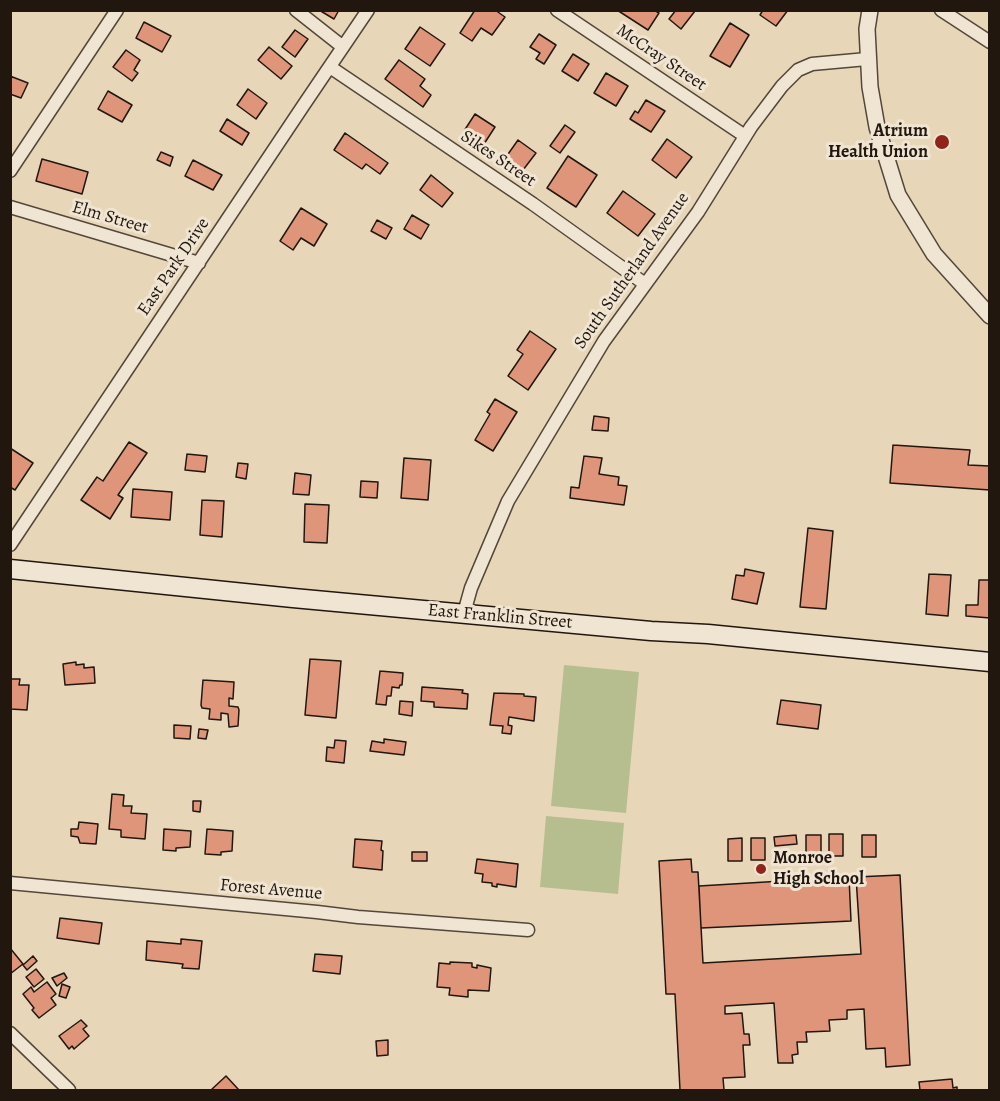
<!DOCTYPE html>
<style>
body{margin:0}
#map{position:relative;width:1000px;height:1101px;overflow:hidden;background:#e8d6b9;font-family:Alegreya,serif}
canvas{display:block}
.frame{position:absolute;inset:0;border:12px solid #21170f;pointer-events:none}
</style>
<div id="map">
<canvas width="1000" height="1101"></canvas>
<div class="frame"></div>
</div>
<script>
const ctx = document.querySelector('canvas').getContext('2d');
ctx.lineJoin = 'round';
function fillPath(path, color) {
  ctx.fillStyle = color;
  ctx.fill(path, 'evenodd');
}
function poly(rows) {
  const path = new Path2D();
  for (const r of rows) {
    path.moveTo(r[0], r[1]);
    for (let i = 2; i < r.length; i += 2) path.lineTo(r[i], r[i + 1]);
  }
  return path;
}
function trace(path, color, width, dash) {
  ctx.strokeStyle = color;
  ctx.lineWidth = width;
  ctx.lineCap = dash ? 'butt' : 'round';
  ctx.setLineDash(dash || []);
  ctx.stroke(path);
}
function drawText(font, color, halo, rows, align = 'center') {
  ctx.font = font + ' Alegreya,serif';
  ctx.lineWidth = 6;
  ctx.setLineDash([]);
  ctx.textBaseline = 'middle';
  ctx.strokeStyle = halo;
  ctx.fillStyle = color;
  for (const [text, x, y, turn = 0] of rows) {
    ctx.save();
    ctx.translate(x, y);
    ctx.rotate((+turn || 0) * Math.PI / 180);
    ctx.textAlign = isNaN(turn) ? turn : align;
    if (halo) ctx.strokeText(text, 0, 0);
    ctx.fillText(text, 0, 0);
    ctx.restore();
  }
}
const green = poly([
 [564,665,639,672,626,813,551,806],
 [546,816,624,823,618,894,540,887]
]);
const building = poly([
 [319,10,339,10,334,19,319,10],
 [475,10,495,10,505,17,492,35,481,28,472,41,460,33,475,10],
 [617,10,654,10,659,13,648,30,617,10],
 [676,10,695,10,695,11,681,29,669,19,676,10],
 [763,10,788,10,776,26,760,15,763,10],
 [144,22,171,36,162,52,136,38,144,22],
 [730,23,749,35,730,67,710,56,730,23],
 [420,27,445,44,430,66,405,49,420,27],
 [295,30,308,39,295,57,282,47,295,30],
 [539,34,556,45,544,64,536,59,540,53,530,47,539,34],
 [269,47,292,66,281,79,258,60,269,47],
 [126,50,140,60,134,70,138,73,132,81,113,67,126,50],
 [573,54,589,64,578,81,562,71,573,54],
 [399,60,425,79,420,86,431,95,423,107,385,79,399,60],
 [606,73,628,86,616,106,594,93,606,73],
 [10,76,28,83,21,98,10,94,10,76],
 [248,89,267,103,256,119,237,105,248,89],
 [108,91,132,105,122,122,98,109,108,91],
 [646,100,665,111,651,132,630,119,635,111,638,113,646,100],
 [475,114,495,127,484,144,464,131,475,114],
 [227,119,249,133,242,145,220,131,227,119],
 [565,125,575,132,560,153,550,146,565,125],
 [345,133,388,163,380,174,366,164,362,169,334,150,345,133],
 [667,139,692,157,676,178,652,160,667,139],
 [518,140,536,153,523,170,506,157,518,140],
 [161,152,173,157,170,166,157,160,161,152],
 [568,156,597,175,576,207,547,188,568,156],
 [42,159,88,172,82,194,36,181,42,159],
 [193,160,222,175,213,190,185,176,193,160],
 [431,175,453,193,442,207,420,190,431,175],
 [623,191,655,214,638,236,607,213,623,191],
 [301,208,327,224,314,246,301,238,293,250,280,241,301,208],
 [412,215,429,225,421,239,404,229,412,215],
 [377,220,392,228,386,239,371,231,377,220],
 [530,331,556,349,528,390,508,376,523,354,517,350,530,331],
 [495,399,517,412,493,451,475,440,490,414,487,412,495,399],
 [594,416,609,418,608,431,592,430,594,416],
 [129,442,147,453,118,495,123,498,110,519,81,500,97,477,103,481,129,442],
 [893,445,970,450,968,465,990,466,990,490,890,483,893,445],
 [10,448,33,463,15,490,10,487,10,448],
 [187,454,207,456,205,472,185,470,187,454],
 [584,456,602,458,599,474,619,477,618,485,627,486,624,505,570,498,571,487,579,488,584,456],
 [404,458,431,460,428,500,401,498,404,458],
 [238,463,248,464,246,479,236,477,238,463],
 [295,473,311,475,309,495,293,494,295,473],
 [361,481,378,482,377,498,360,497,361,481],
 [133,489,172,492,170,520,131,517,133,489],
 [202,500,224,501,222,537,200,535,202,500],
 [305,504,329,505,327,543,304,542,305,504],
 [808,528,833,531,826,609,800,607,808,528],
 [745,569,764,573,757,604,732,599,736,575,744,576,745,569],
 [929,574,951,575,948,616,926,614,929,574],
 [979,580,990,580,990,618,966,616,966,605,978,605,979,580],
 [310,659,341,661,336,718,305,715,310,659],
 [76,662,76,665,84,664,84,668,94,667,95,683,65,685,63,664,76,662],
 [380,671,403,673,402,685,400,685,399,688,392,687,391,696,387,696,386,705,376,704,380,671],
 [10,679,20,679,19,685,29,685,27,710,10,709,10,679],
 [203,680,234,682,233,699,229,698,229,706,238,707,239,710,238,726,229,727,228,714,221,713,221,720,209,719,210,709,202,708,201,705,203,680],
 [422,687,463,690,462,693,468,694,467,709,434,707,434,702,421,701,422,687],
 [494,693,524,694,524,696,536,697,534,721,509,717,508,725,512,726,511,734,502,733,503,726,490,725,494,693],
 [781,700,821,705,818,729,777,724,781,700],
 [400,701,413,702,412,716,399,714,400,701],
 [174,725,191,726,190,739,174,738,174,725],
 [199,729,208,730,206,739,198,738,199,729],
 [384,739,406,742,404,755,370,751,372,741,384,743,384,739],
 [335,740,346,741,344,763,326,761,327,747,334,748,335,740],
 [112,794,124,795,123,806,132,806,131,813,147,814,145,839,121,837,121,830,109,829,112,794],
 [193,801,201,801,200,812,193,811,193,801],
 [79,822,98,824,96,844,80,843,78,837,71,836,71,829,78,829,79,822],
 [164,829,191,831,190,847,176,848,176,851,163,850,164,829],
 [207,829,233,831,232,851,221,852,221,855,205,854,207,829],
 [829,834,843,834,843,856,829,856,829,834],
 [796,835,797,844,775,846,774,837,796,835],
 [806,835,821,835,821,857,806,857,806,835],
 [862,835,876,835,876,857,862,857,862,835],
 [742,838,742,861,728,861,728,839,742,838],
 [751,838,765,838,765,860,751,860,751,838],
 [355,839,382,841,381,850,383,851,382,870,353,867,355,839],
 [412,852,427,852,427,861,412,861,412,852],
 [477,859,518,864,516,887,497,884,497,887,492,886,492,883,482,882,483,874,475,873,477,859],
 [691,859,692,872,698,872,703,963,861,954,856,877,900,875,910,1065,886,1067,885,1048,866,1049,864,1009,847,1010,847,1019,829,1020,830,1031,806,1032,807,1042,797,1042,798,1054,792,1055,793,1063,778,1063,774,1003,725,1006,725,1014,742,1013,744,1034,749,1034,750,1045,743,1045,745,1077,723,1078,724,1090,680,1090,675,994,666,994,659,861,691,859],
 [849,877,851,921,701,928,699,886,849,877],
 [60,918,102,923,99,944,57,938,60,918],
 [181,939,202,941,199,969,182,968,183,964,146,960,147,941,181,944,181,939],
 [10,948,23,964,10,974,10,948],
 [315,954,342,956,340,974,313,971,315,954],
 [33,956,37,961,27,970,23,965,33,956],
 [450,962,472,963,472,967,477,968,477,965,491,968,489,991,468,990,468,997,449,995,450,988,437,987,439,963,450,964,450,962],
 [36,969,44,979,34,987,26,977,36,969],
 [64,973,67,978,57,986,52,978,64,973],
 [47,982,56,994,51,998,56,1005,39,1018,32,1010,34,1008,23,994,31,987,34,992,47,982],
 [62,984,70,987,66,998,59,996,62,984],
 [81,1020,87,1026,83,1029,89,1036,74,1049,72,1046,69,1049,59,1036,81,1020],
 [388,1040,388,1055,377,1056,376,1041,388,1040],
 [226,1076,239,1090,211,1090,226,1076],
 [952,1079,953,1088,957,1087,957,1090,920,1090,919,1082,952,1079]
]);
const minor = poly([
 [296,10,343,47],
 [557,10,745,136],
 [941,10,990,42],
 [330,67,533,204,645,284],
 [10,171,117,10],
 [10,207,199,263],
 [10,545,303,106,368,10],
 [464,613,471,588,508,501,604,341,698,212,751,127,782,86,798,70,812,64,867,59],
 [10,883,317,912,358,917,528,930],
 [10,1033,69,1090]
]);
const tertiary = poly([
 [870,10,867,29,870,87,877,127,898,195,934,254,990,316]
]);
const secondary = poly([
 [10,569,293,598,651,631,708,634,990,662]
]);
const markers = [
 [942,142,8,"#8f2418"],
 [761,869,6,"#8f2418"]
];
const streetNames = [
 ["McCray Street",661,58,34],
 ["Sikes Street",498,159,34],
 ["Elm Street",110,218,16],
 ["East Park Drive",174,267,-56],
 ["South Sutherland Avenue",632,271,-55],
 ["East Franklin Street",500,617,5],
 ["Forest Avenue",271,890,5]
];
const poiNames = [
 ["Atrium",928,132],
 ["Health Union",928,153],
 ["Monroe",773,859,"left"],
 ["High School",773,880,"left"]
];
fillPath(green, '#b6be8f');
fillPath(building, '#df9579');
trace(building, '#21170f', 1.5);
trace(minor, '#53473a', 15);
trace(tertiary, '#53473a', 18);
trace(secondary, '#21170f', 21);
trace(minor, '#f0e4d2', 12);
trace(tertiary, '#f0e4d2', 15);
trace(secondary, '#f0e4d2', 18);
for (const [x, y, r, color] of markers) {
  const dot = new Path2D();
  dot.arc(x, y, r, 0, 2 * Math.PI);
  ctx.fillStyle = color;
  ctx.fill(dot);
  trace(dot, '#f0e4d2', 2);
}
drawText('18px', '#21170f', '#f0e4d2', streetNames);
drawText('bold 18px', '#21170f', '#f0e4d2', poiNames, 'right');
</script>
